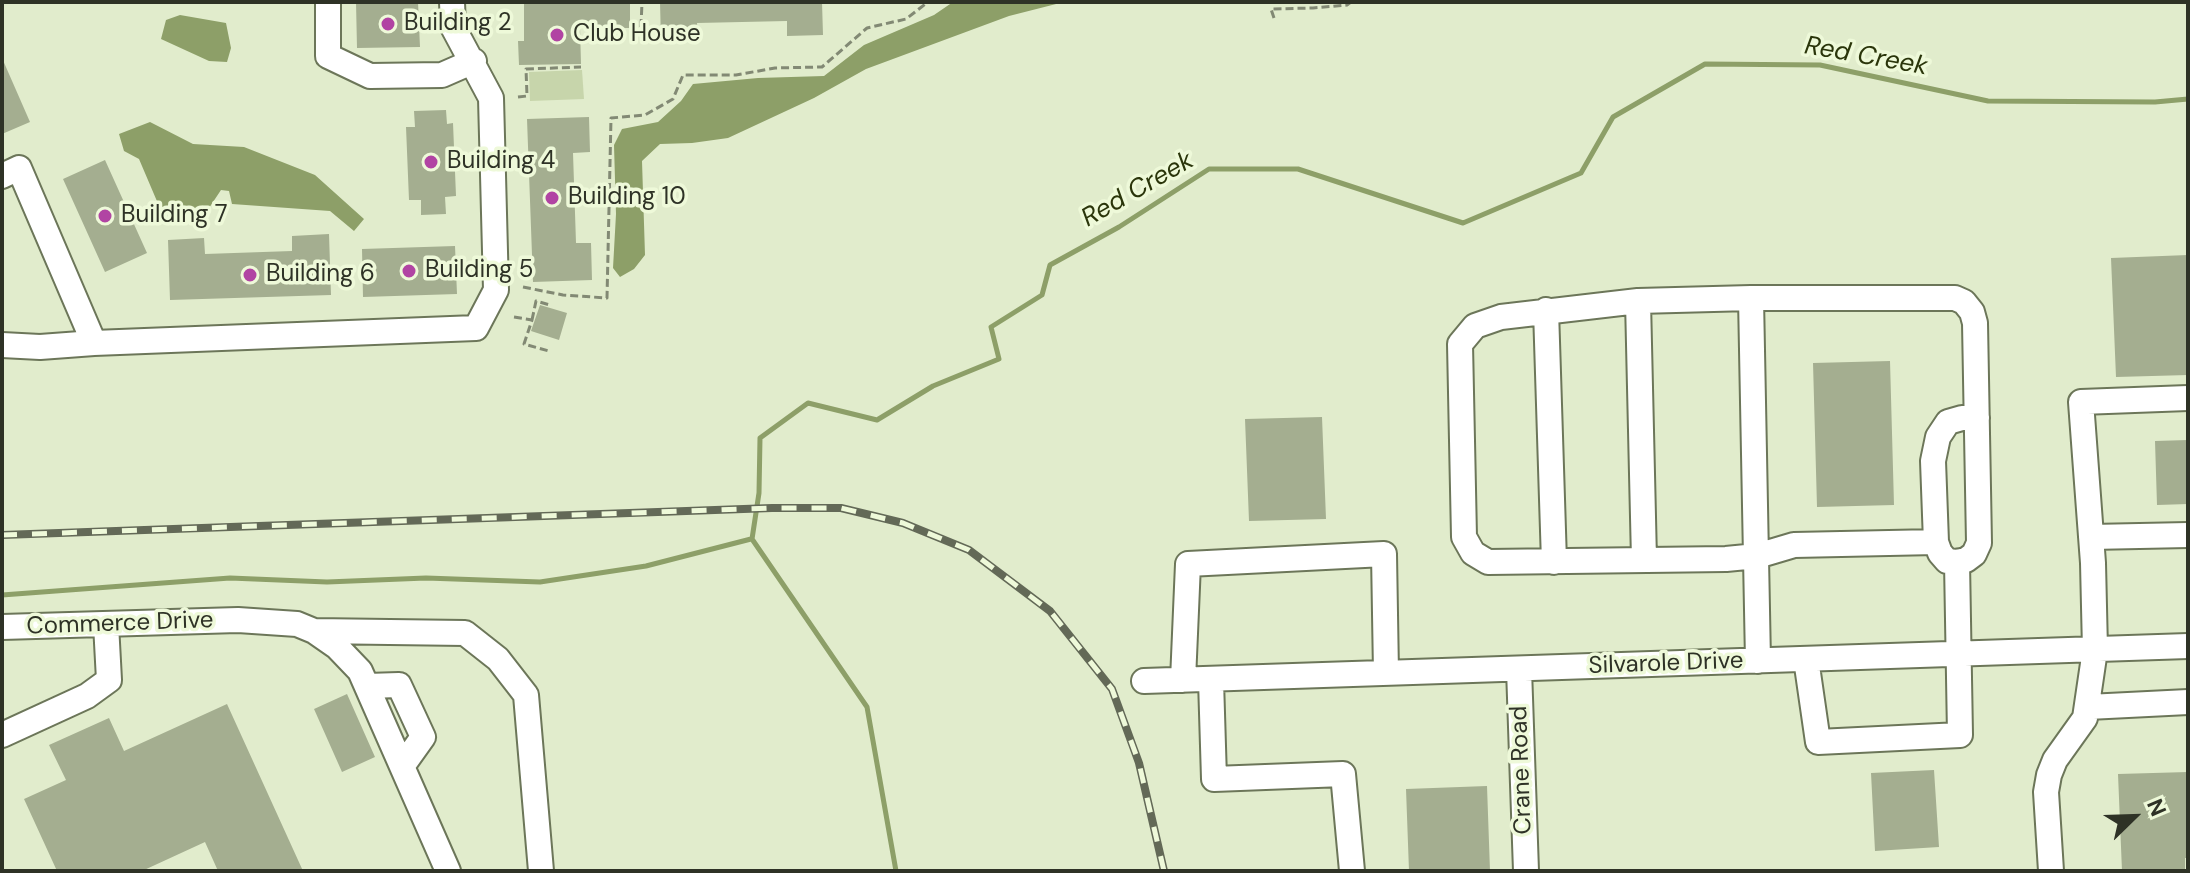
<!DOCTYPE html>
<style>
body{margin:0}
#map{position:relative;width:2190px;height:873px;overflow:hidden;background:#e1eccc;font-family:"DM Sans",sans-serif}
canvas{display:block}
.frame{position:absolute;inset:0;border:4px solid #2e3226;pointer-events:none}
.north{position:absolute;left:2094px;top:777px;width:80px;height:80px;-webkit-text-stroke:6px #eef9d9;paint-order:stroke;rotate:67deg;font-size:22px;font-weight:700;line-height:32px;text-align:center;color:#2e3226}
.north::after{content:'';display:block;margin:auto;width:28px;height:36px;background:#2e3226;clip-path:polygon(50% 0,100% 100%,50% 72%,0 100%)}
</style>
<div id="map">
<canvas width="2190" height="873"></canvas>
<div class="frame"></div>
<div class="north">N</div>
</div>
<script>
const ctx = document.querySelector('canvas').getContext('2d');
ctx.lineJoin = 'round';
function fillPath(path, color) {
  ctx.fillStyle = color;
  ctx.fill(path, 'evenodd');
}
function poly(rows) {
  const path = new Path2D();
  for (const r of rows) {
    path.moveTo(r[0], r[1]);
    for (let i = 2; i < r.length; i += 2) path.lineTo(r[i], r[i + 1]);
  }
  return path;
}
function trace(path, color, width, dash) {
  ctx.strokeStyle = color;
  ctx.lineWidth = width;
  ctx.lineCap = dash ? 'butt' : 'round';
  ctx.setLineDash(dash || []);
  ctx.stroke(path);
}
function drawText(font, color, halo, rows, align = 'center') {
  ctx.font = font + ' "DM Sans",sans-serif';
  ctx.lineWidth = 7;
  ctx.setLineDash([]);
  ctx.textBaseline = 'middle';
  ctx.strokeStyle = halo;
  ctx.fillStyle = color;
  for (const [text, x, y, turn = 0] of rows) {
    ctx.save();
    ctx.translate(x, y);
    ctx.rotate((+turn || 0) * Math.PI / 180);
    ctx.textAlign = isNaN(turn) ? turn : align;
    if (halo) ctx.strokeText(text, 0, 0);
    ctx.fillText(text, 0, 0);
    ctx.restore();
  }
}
const green = poly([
 [582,70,584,99,530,101,529,72]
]);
const water = poly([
 [953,2,1064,2,1009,16,866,69,814,98,728,138,692,143,660,144,642,161,645,255,634,269,620,277,613,268,616,214,614,145,622,129,658,122,681,101,693,84,758,78,824,76,864,45,934,15],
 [180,15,226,23,231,48,227,62,209,61,161,39,166,20],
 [150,122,193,144,244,147,315,175,364,219,354,231,330,211,232,204,229,191,221,190,207,211,162,213,139,159,124,151,119,134]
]);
const stream = poly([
 [2,595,230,578,327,582,426,578,540,582,646,566,751,539],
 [896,871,867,707,752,539,759,493,760,438,808,403,877,420,933,386,999,359,991,327,1042,295,1050,265,1119,227,1209,169,1298,169,1463,223,1581,173,1613,117,1705,64,1820,65,1988,101,2155,102,2188,99]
]);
const building = poly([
 [356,2,418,2,420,47,357,48],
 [524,2,630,2,630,28,580,28,581,64,519,65,518,41,524,41],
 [660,2,822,2,823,35,787,36,787,21,697,23,698,40,661,41],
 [2,58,30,122,2,134],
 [446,110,447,124,453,123,456,196,445,197,446,214,421,215,421,200,409,200,406,127,415,127,414,111],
 [589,117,590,152,573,153,576,243,591,243,592,280,533,282,527,119],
 [105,160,147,253,105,272,63,179],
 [329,234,331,295,170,300,168,240,204,238,205,254,292,251,292,236],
 [455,246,457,294,363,297,362,249],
 [2188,255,2188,375,2116,377,2111,258],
 [540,305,567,313,559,340,531,331],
 [1890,361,1894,505,1817,507,1813,363],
 [1322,417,1326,519,1249,521,1245,419],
 [2188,440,2188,504,2157,505,2155,441],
 [347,694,375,757,342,772,314,709],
 [227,704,303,871,218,871,205,842,142,871,57,871,24,799,66,780,49,745,109,718,124,751],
 [1934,770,1939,847,1875,851,1871,773],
 [2188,772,2188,858,2185,858,2185,871,2122,871,2118,774],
 [1487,786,1490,871,1409,871,1406,789]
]);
const path = poly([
 [586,3,586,2],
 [1274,18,1271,9,1313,8,1347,5,1351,2],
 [641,27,642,2],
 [518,97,527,96,526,69,581,67],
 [523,287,563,295,607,298,611,118,645,115,673,99,683,75,736,75,775,68,822,67,867,28,906,19,928,2],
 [514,317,532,320,524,344,549,351],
 [532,320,536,301,550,305]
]);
const minor = poly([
 [328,2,328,56,370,76,442,75,474,61],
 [2,176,19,168,94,343],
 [1751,298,1758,661],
 [1638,301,1644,560],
 [1546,310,1554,562],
 [2,345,40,347,94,343,476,328,496,290,491,98,453,27,452,2],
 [2091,537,2188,535],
 [1936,542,1933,461,1938,437,1948,422,1962,418,1977,418],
 [2,627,238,620,297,624,314,631,337,647,360,671,448,871],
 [314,631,465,633,498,659,526,695,541,871],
 [1806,659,1818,742,1960,735,1957,562,1966,560,1974,554,1979,543,1975,323,1972,312,1964,302,1955,298,1751,298,1638,301,1501,317,1475,326,1460,344,1464,537,1473,553,1488,562,1726,559,1757,556,1794,545,1936,542,1940,553,1947,561,1957,562],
 [1519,669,1526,871],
 [1183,680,1188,564,1384,554,1386,673],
 [1211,680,1214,779,1343,774,1352,871],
 [1144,681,2188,646],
 [367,686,399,685,423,737,403,765],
 [2088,707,2188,702],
 [2,735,87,696,109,680,106,624],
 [2051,871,2046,792,2049,775,2055,760,2085,718,2095,650,2093,563,2081,402,2188,398]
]);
const rail = poly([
 [2,535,772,508,841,508,903,523,969,550,1050,611,1112,689,1139,763,1164,871]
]);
const markers = [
 [388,24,8,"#b144a3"],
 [557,35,8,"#b144a3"],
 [431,162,8,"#b144a3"],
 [552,198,8,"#b144a3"],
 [105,216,8,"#b144a3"],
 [409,271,8,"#b144a3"],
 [250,275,8,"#b144a3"]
];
const poiNames = [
 ["Building 2",404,24],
 ["Club House",573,35],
 ["Building 4",447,162],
 ["Building 10",568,198],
 ["Building 7",121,216],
 ["Building 5",425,271],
 ["Building 6",266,275]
];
const streetNames = [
 ["Commerce Drive",120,624,-2],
 ["Silvarole Drive",1666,664,-2],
 ["Crane Road",1522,770,-92]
];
const waterNames = [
 ["Red Creek",1866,57,10],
 ["Red Creek",1138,190,-30]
];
fillPath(green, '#c7d5ab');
fillPath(water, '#8d9f68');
trace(stream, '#8d9f68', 5);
fillPath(building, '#a4ae90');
trace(minor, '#6c7659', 28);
trace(path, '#828974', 3, [8, 4]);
trace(minor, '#fff', 24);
trace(rail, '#636957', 8);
trace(rail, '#eef9d9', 5, [15]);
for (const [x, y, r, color] of markers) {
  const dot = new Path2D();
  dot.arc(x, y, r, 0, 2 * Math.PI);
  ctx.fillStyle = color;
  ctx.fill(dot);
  trace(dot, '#eef9d9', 3);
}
drawText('24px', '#2e3226', '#eef9d9', poiNames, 'left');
drawText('24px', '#2e3226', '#eef9d9', streetNames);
drawText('italic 26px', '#2a350a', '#eef9d9', waterNames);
</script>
